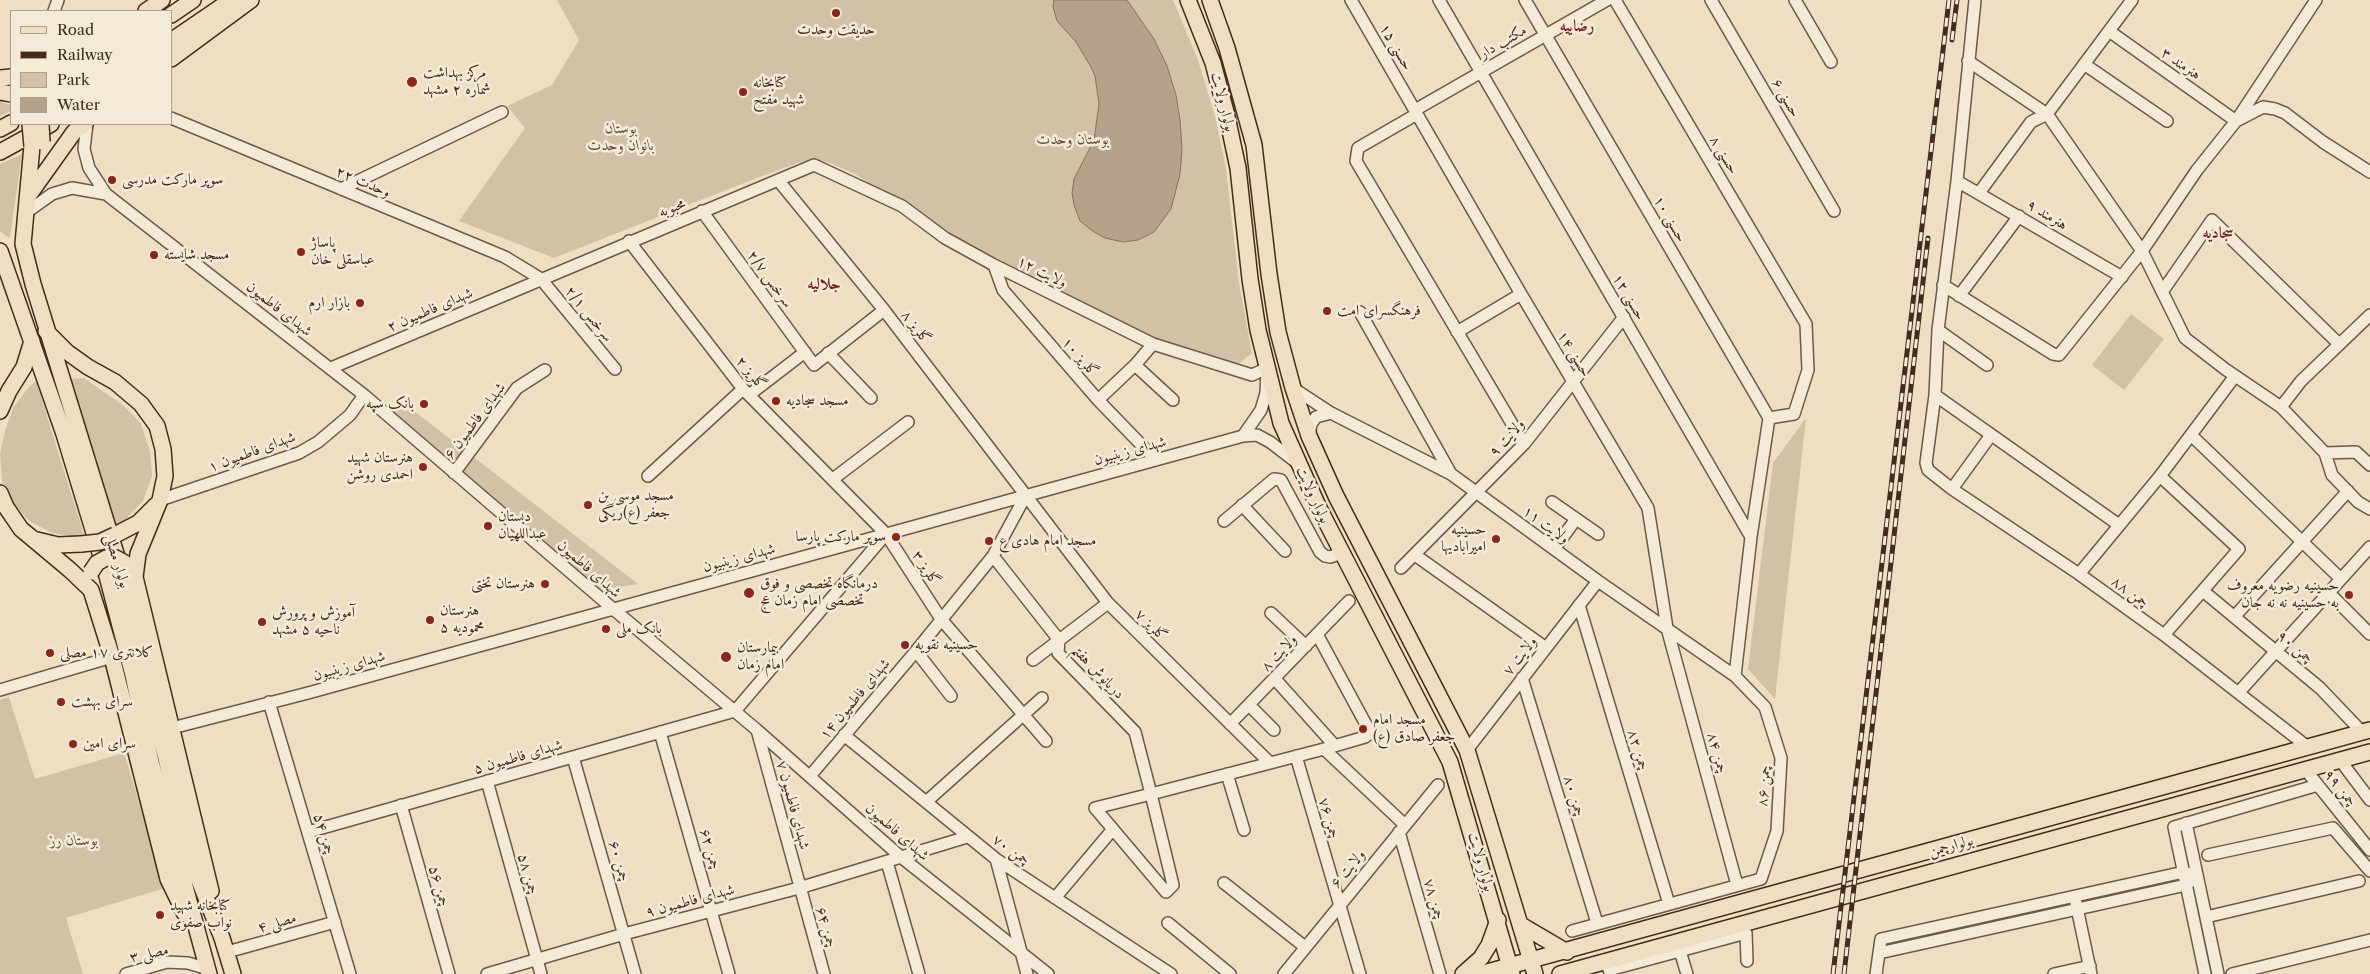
<!DOCTYPE html>
<meta charset="utf-8">
<style>
body{margin:0}
#map{position:relative;width:2370px;height:974px;overflow:hidden;background:#eedfc2;font-family:"Libre Caslon Text",serif}
canvas{display:block}
.legend{position:absolute;left:10px;top:10px;width:162px;height:115px;box-sizing:border-box;background:#f4ead7;border:1px solid #ad9e8d;margin:0;padding:6px 9px;list-style:none;font-size:15px;color:#432c1d}
.legend li{display:flex;align-items:center;gap:10px;height:25px}
.legend b{width:25px;border:1px solid #ad9e8d}
</style>
<div id="map">
<canvas width="2370" height="974"></canvas>
<ul class="legend">
<li><b style="height:6px;background:#eedfc2"></b>Road</li>
<li><b style="height:6px;background:#432c1d"></b>Railway</li>
<li><b style="height:14px;background:#d1c1a6"></b>Park</li>
<li><b style="height:14px;background:#b4a28a"></b>Water</li>
</ul>
</div>
<script>
const ctx = document.querySelector('canvas').getContext('2d');
ctx.lineJoin = 'round';
function fillPath(path, color) {
  ctx.fillStyle = color;
  ctx.fill(path, 'evenodd');
}
function poly(rows) {
  const path = new Path2D();
  for (const r of rows) {
    path.moveTo(r[0], r[1]);
    for (let i = 2; i < r.length; i += 2) path.lineTo(r[i], r[i + 1]);
  }
  return path;
}
function trace(path, color, width, dash) {
  ctx.strokeStyle = color;
  ctx.lineWidth = width;
  ctx.lineCap = dash ? 'butt' : 'round';
  ctx.setLineDash(dash || []);
  ctx.stroke(path);
}
function drawText(font, color, halo, rows, align = 'center') {
  ctx.font = font + ' "Libre Caslon Text",Amiri,serif';
  ctx.lineWidth = 5;
  ctx.setLineDash([]);
  ctx.textBaseline = 'middle';
  ctx.strokeStyle = halo;
  ctx.fillStyle = color;
  for (const [text, x, y, turn = 0] of rows) {
    ctx.save();
    ctx.translate(x, y);
    ctx.rotate((+turn || 0) * Math.PI / 180);
    ctx.textAlign = isNaN(turn) ? turn : align;
    if (halo) ctx.strokeText(text, 0, 0);
    ctx.fillText(text, 0, 0);
    ctx.restore();
  }
}
const green = poly([
 [557,0,1173,0,1198,60,1215,116,1226,169,1239,283,1252,353,1236,366,1132,330,944,230,855,174,830,163,809,159,762,176,554,258,459,221,525,128,507,106,552,85,579,40],
 [0,102,11,105,11,111,0,116],
 [22,154,10,236,9,238,0,231,0,164],
 [2131,314,2164,339,2124,390,2092,365],
 [84,378,124,406,141,424,150,451,152,476,143,501,124,521,116,525,71,379],
 [36,381,84,535,77,537,52,533,29,521,12,502,2,480,0,454,5,431,13,408,29,387],
 [401,401,638,584,600,590,392,411],
 [1806,418,1775,699,1748,669,1773,463],
 [9,697,35,779,124,753,165,888,66,918,83,974,0,974,0,700]
]);
const water = poly([
 [1054,0,1127,0,1154,39,1167,66,1176,95,1180,120,1182,149,1180,174,1171,209,1154,232,1138,240,1123,242,1105,238,1094,232,1080,221,1074,205,1072,193,1074,179,1094,140,1099,104,1095,76,1091,67,1076,42,1057,21,1053,7,1054,0]
]);
const minor = poly([
 [1351,0,1521,294,1648,508,1667,628,1737,885],
 [1439,0,1751,537],
 [1525,0,1769,418],
 [1615,0,1806,324,1808,370,1794,414,1769,418],
 [1711,0,1834,211],
 [1795,0,1831,62],
 [1975,0,1957,181,1938,330,1935,395,1926,463,1928,470,1952,489,2079,574,2164,635,2309,748],
 [2132,0,2047,114,2142,251,2185,338,2225,369,2281,407,2325,453,2332,475,2358,502,2370,509],
 [54,11,58,0],
 [2109,31,2236,121,2263,107,2275,109,2285,113,2323,142,2370,172],
 [1968,61,2047,114],
 [2084,64,2167,121],
 [1415,110,1607,0],
 [1417,114,1358,148,1356,161,1524,444],
 [171,118,505,257,541,279,615,369],
 [87,124,84,149,89,168,106,194,364,395,612,608,757,730,901,857,1048,974],
 [778,180,884,310,1108,603,1270,763],
 [1957,181,2122,277],
 [341,189,502,112],
 [1979,193,2031,122,2047,114],
 [702,211,814,365,884,310],
 [24,214,52,194,72,188,106,194],
 [629,241,743,389,886,534,941,619,1046,741],
 [994,265,1003,290,1098,400,1156,460],
 [1943,285,2053,354,2059,355,2142,251,2197,170,2236,121,2316,0],
 [2162,292,2212,220,2338,343],
 [1959,296,2019,216],
 [1360,312,1451,474],
 [1938,330,1987,365],
 [1457,332,1521,294],
 [828,353,871,398],
 [1135,365,1173,400],
 [331,368,814,165,902,206,945,238,994,265,1153,344,1252,375,1267,368,1266,393,1261,410,1243,436],
 [1293,388,1331,413,1451,474,1598,581,1735,676,1765,707,1781,758,1777,831,1761,879,1572,931],
 [749,395,805,352],
 [1935,395,2119,525],
 [1098,400,1135,365,1153,344],
 [2281,407,2301,381,2370,315],
 [2191,435,2341,579],
 [1309,436,1311,424,1316,417,1331,413],
 [2325,453,2356,452,2370,465],
 [454,473,517,388,545,370],
 [648,476,743,389],
 [2160,476,2239,549,2164,635],
 [833,479,908,422],
 [1952,489,1991,435],
 [160,500,299,453,318,442,350,415,364,395],
 [1552,502,1598,534],
 [1242,505,1285,551],
 [1224,521,1274,479,1281,480,1320,552,1325,556,1330,557,1342,553],
 [1554,549,1576,519],
 [1415,555,1546,648],
 [993,556,1059,640,1058,653,1135,732,1151,794,1173,885,1166,892,1095,808,1151,794,1324,749,1365,737,1369,734,1369,730,1317,634],
 [1401,568,1524,444,1624,317],
 [2079,574,2160,476,2235,376],
 [2203,591,2320,688,2362,732],
 [2329,593,2370,634],
 [1579,605,1669,904],
 [1271,613,1306,646],
 [2234,617,2348,491],
 [916,651,951,696],
 [1033,660,1108,603],
 [1735,676,1751,537,1769,418],
 [1522,678,1597,923],
 [1275,679,1335,746],
 [0,690,112,657],
 [2239,692,2370,547],
 [269,702,350,974],
 [1249,705,1274,730],
 [1230,724,1349,601],
 [172,728,308,693,1243,436,1257,435,1270,442,1296,462],
 [757,730,824,974],
 [660,732,729,974],
 [844,735,996,859,1171,974],
 [1324,749,1405,825],
 [1467,750,1598,581],
 [1296,756,1360,974],
 [573,757,635,974],
 [2340,760,2370,800],
 [2305,769,2370,850],
 [1227,774,1244,830],
 [810,776,916,651,993,556,1026,495],
 [487,781,541,974],
 [926,802,1042,698],
 [401,805,449,974],
 [2186,823,2218,974],
 [308,832,735,711,886,534],
 [1399,832,1440,974],
 [2208,855,2333,828,2370,871],
 [996,859,1027,974],
 [887,862,919,974],
 [1224,883,1305,947],
 [1055,898,1113,829],
 [2076,903,2091,974],
 [2206,917,2359,881],
 [1168,923,1230,974],
 [1680,951,1687,974],
 [227,952,335,922],
 [1879,953,2186,885,2197,876],
 [1609,970,1746,933,1747,961],
 [126,974,167,962,188,963,208,969],
 [487,974,624,934,799,888,967,837],
 [1284,974,1438,785],
 [1876,974,1881,939,2184,872,2197,876],
 [2054,974,2090,966],
 [2205,974,2174,827,2318,785],
 [2232,974,2370,940]
]);
const major = poly([
 [1188,0,1213,63,1226,112,1238,168,1250,279,1258,330,1281,423,1318,506,1450,762,1512,974],
 [1210,0,1227,48,1254,145,1269,274,1278,332,1293,388,1309,436,1336,496,1467,750,1535,974],
 [146,11,162,0],
 [171,15,193,0],
 [171,41,231,0],
 [171,59,251,0],
 [0,78,11,77],
 [0,92,11,94],
 [0,129,11,123],
 [32,146,23,244,33,284,122,573,189,855,222,938,233,974],
 [0,152,51,124],
 [29,195,74,132,85,124],
 [0,251,64,434,107,576,133,675,151,762,209,974],
 [46,331,67,352,88,367,115,382,141,404,157,426,163,449,165,476,160,500,138,554,135,577,211,891],
 [0,411,9,391,24,367,32,341],
 [0,493,6,507,21,529,70,570,91,590,112,657,168,879,185,914],
 [115,535,138,523,156,505],
 [37,540,58,545,81,544],
 [1521,925,1567,952],
 [1463,974,1481,958,1489,945,1498,920],
 [1480,974,2370,730],
 [1560,974,2370,752]
]);
const rail = poly([
 [1952,40,1957,0],
 [1833,974,1949,0],
 [1844,974,1928,238]
]);
const majorBridge = poly([
 [30,124,32,146],
 [41,124,42,142],
 [81,544,100,542,115,535],
 [91,572,97,563,106,558,116,558,125,563]
]);
const markers = [
 [836,13,5,"#8f2418"],
 [412,82,6,"#8f2418"],
 [743,92,5,"#8f2418"],
 [112,180,5,"#8f2418"],
 [301,252,5,"#8f2418"],
 [154,255,5,"#8f2418"],
 [360,303,5,"#8f2418"],
 [1327,311,5,"#8f2418"],
 [776,401,5,"#8f2418"],
 [424,404,5,"#8f2418"],
 [423,467,5,"#8f2418"],
 [588,505,5,"#8f2418"],
 [488,526,5,"#8f2418"],
 [896,537,5,"#8f2418"],
 [1496,539,5,"#8f2418"],
 [989,541,5,"#8f2418"],
 [545,584,5,"#8f2418"],
 [749,593,6,"#8f2418"],
 [2349,595,5,"#8f2418"],
 [430,620,5,"#8f2418"],
 [262,622,5,"#8f2418"],
 [606,629,5,"#8f2418"],
 [905,645,5,"#8f2418"],
 [50,653,5,"#8f2418"],
 [726,657,6,"#8f2418"],
 [61,702,5,"#8f2418"],
 [1363,729,5,"#8f2418"],
 [73,744,5,"#8f2418"],
 [160,915,5,"#8f2418"]
];
const poiNames = [
 ["حدیقت وحدت",836,30,"center"],
 ["مرکز بهداشت",423,73],
 ["شماره ۲ مشهد",423,90],
 ["کتابخانه",753,83],
 ["شهید مفتح",753,100],
 ["سوپر مارکت مدرسی",122,180],
 ["پاساژ",311,243],
 ["عباسقلی خان",311,260],
 ["مسجد شایسته",164,255],
 ["بازار ارم",350,303,"right"],
 ["فرهنگسرای امت",1337,311],
 ["مسجد سجادیه",786,401],
 ["بانک سپه",414,404,"right"],
 ["هنرستان شهید",413,458,"right"],
 ["احمدی روشن",413,475,"right"],
 ["مسجد موسی بن",598,496],
 ["جعفر (ع)ریگی",598,513],
 ["دبستان",498,517],
 ["عبداللهیان",498,534],
 ["حسینیه",1486,530,"right"],
 ["امیرابادیها",1486,547,"right"],
 ["سوپر مارکت پارسا",886,537,"right"],
 ["مسجد امام هادی ع",999,541],
 ["هنرستان تختی",535,584,"right"],
 ["درمانگاه تخصصی و فوق",760,584],
 ["تخصصی امام زمان عج",760,601],
 ["حسینیه رضویه معروف",2339,586,"right"],
 ["به حسینیه نه نه جان",2339,603,"right"],
 ["هنرستان",440,611],
 ["محمودیه ۵",440,628],
 ["آموزش و پرورش",272,613],
 ["ناحیه ۵ مشهد",272,630],
 ["بانک ملی",616,629],
 ["حسینیه نقویه",915,645],
 ["بیمارستان",737,648],
 ["امام زمان",737,665],
 ["کلانتری ۱۷ مصلی",60,653],
 ["سرای بهشت",71,702],
 ["مسجد امام",1373,720],
 ["جعفر صادق (ع)",1373,737],
 ["سرای امین",83,744],
 ["کتابخانه شهید",170,906],
 ["نواب صفوی",170,923]
];
const streetNames = [
 ["مکتب دار",1503,42,-30],
 ["حسنی ۱۵",1396,47,60],
 ["هنرمند ۳",2181,64,35],
 ["حسنی ۶",1786,98,60],
 ["بولوار ولایت",1223,102,76],
 ["حسنی ۸",1724,155,59],
 ["وحدت ۲۲",363,182,23],
 ["محبوبه",672,208,-22],
 ["هنرمند ۹",2047,215,31],
 ["حسنی ۱۰",1670,219,60],
 ["ولایت ۱۲",1042,272,26],
 ["سرخس ۲/۷",770,279,54],
 ["حسنی ۱۲",1629,297,60],
 ["شهدای فاطمیون",279,309,38],
 ["شهدای فاطمیون ۲",430,310,-23],
 ["سرخس ۲/۱",589,314,51],
 ["گلریز ۸",916,327,52],
 ["حسنی ۱۴",1574,354,59],
 ["گلریز ۱۰",1080,357,49],
 ["گلریز ۲",751,373,50],
 ["شهدای فاطمیون ۶",475,421,-53],
 ["ولایت ۹",1507,438,-48],
 ["شهدای زینبیون",1130,451,-15],
 ["شهدای فاطمیون ۱",252,452,-20],
 ["بولوار ولایت",1313,495,65],
 ["ولایت ۱۱",1546,525,36],
 ["شهدای زینبیون",739,558,-15],
 ["بولوار مصلی",117,561,73],
 ["گلریز ۳",926,568,57],
 ["شهدای فاطمیون",589,569,41],
 ["چمن ۸۸",2130,592,36],
 ["گلریز ۷",1151,625,45],
 ["چمن ۹۰",2295,647,40],
 ["ولایت ۸",1279,653,-46],
 ["ولایت ۷",1520,656,-52],
 ["شهدای زینبیون",349,666,-16],
 ["دریانوش هفتم",1098,672,46],
 ["شهدای فاطمیون ۱۴",855,699,-50],
 ["چمن ۸۲",1638,750,73],
 ["چمن ۸۴",1717,753,75],
 ["شهدای فاطمیون ۵",518,757,-16],
 ["چمن ۸۶",1764,786,-86],
 ["چمن ۹۹",2340,788,51],
 ["چمن ۸۰",1574,796,73],
 ["شهدای فاطمیون ۷",793,805,75],
 ["چمن ۷۶",1329,818,74],
 ["شهدای فاطمیون",897,832,41],
 ["چمن ۵۴",324,834,73],
 ["بولوارچمن",1951,846,-15],
 ["چمن ۶۲",710,849,74],
 ["چمن ۷۰",1011,850,35],
 ["چمن ۶۰",619,861,74],
 ["بولوار ولایت",1481,862,74],
 ["ولایت ۶",1348,869,-50],
 ["چمن ۵۸",528,874,74],
 ["چمن ۵۶",439,886,74],
 ["چمن ۷۸",1434,899,74],
 ["شهدای فاطمیون ۹",690,901,-15],
 ["مصلی ۴",277,923,-16],
 ["چمن ۶۴",826,927,74],
 ["مصلی ۳",149,954,-12]
];
const parkNames = [
 ["بوستان",621,129],
 ["بانوان وحدت",621,146],
 ["بوستان وحدت",1073,140],
 ["بوستان رز",74,841]
];
const neighbourhoodNames = [
 ["رضاییه",1577,26],
 ["سجادیه",2218,233],
 ["جلالیه",824,284]
];
fillPath(green, '#d1c1a6');
fillPath(water, '#b4a28a');
trace(water, '#87735e', 1);
trace(minor, '#6e5946', 14);
trace(major, '#432c1d', 18);
trace(minor, '#f4ead7', 11);
trace(major, '#eedfc2', 15);
trace(rail, '#432c1d', 5);
trace(rail, '#f4ead7', 3, [9]);
trace(majorBridge, '#432c1d', 18, []);
trace(majorBridge, '#eedfc2', 15);
for (const [x, y, r, color] of markers) {
  const dot = new Path2D();
  dot.arc(x, y, r, 0, 2 * Math.PI);
  ctx.fillStyle = color;
  ctx.fill(dot);
  trace(dot, '#f4ead7', 2);
}
drawText('15px', '#432c1d', '#f4ead7', poiNames, 'left');
drawText('15px', '#432c1d', '#f4ead7', streetNames);
drawText('italic 15px', '#5f4a38', '#f4ead7', parkNames);
drawText('bold 16px', '#7a1f14', '#f4ead7', neighbourhoodNames);
</script>
